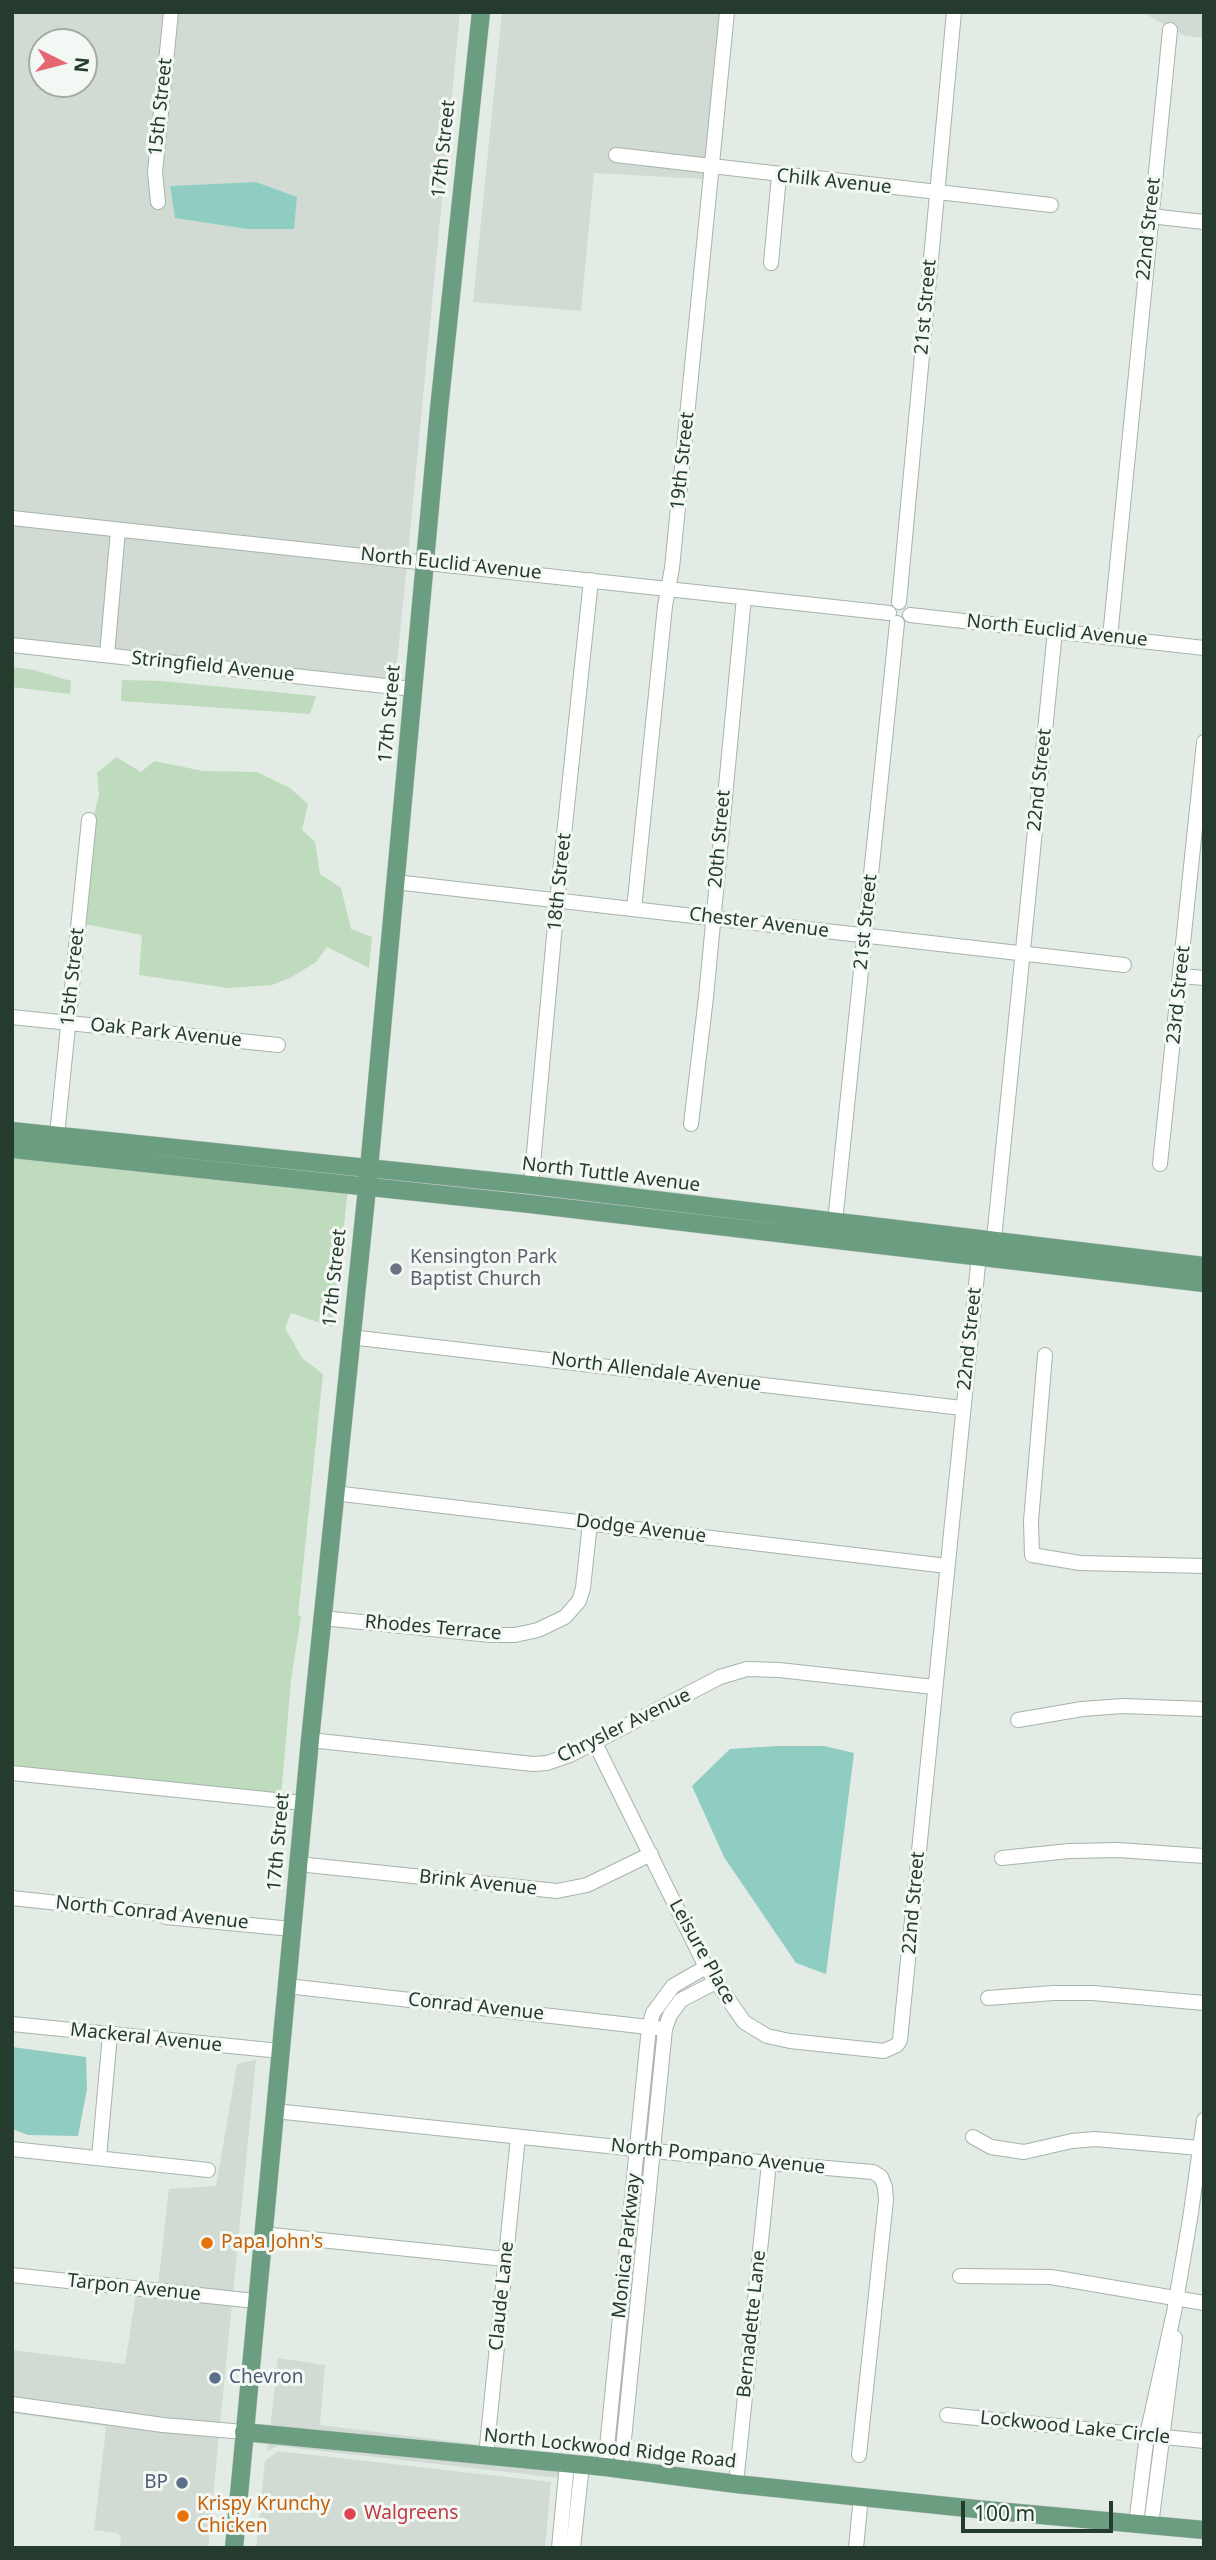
<!DOCTYPE html>
<style>
body{margin:0}
#map{position:relative;width:1216px;height:2560px;overflow:hidden;background:#e3ebe5;font-family:"Noto Sans",sans-serif}
canvas{display:block}
.frame{position:absolute;inset:0;border:14px solid #243b2d;pointer-events:none}
.north{position:absolute;left:28px;top:28px;width:70px;height:70px;box-sizing:border-box;background:#f3f8f4;border:2px solid #a0aca4;border-radius:50%;rotate:96deg;font-size:19px;font-weight:700;line-height:28px;text-align:center;color:#243b2d}
.north::after{content:'';display:block;margin:auto;width:24px;height:32px;background:#e66671;clip-path:polygon(50% 0,100% 100%,50% 72%,0 100%)}
.scale{position:absolute;left:961px;top:2501px;width:152px;height:32px;box-sizing:border-box;border:4px solid #243b2d;border-top:0;padding-left:9px;font-size:21px;line-height:24px;white-space:nowrap;color:#243b2d;-webkit-text-stroke:5px #f3f8f4;paint-order:stroke}
</style>
<div id="map">
<canvas width="1216" height="2560"></canvas>
<div class="frame"></div>
<div class="north">N</div>
<div class="scale">100 m</div>
</div>
<script>
const ctx = document.querySelector('canvas').getContext('2d');
ctx.lineJoin = 'round';
function fillPath(path, color) {
  ctx.fillStyle = color;
  ctx.fill(path, 'evenodd');
}
function poly(rows) {
  const path = new Path2D();
  for (const r of rows) {
    path.moveTo(r[0], r[1]);
    for (let i = 2; i < r.length; i += 2) path.lineTo(r[i], r[i + 1]);
  }
  return path;
}
function trace(path, color, width, dash) {
  ctx.strokeStyle = color;
  ctx.lineWidth = width;
  ctx.lineCap = dash ? 'butt' : 'round';
  ctx.setLineDash(dash || []);
  ctx.stroke(path);
}
function drawText(font, color, halo, rows, align = 'center') {
  ctx.font = font + ' "Noto Sans",sans-serif';
  ctx.lineWidth = 6;
  ctx.setLineDash([]);
  ctx.textBaseline = 'middle';
  ctx.strokeStyle = halo;
  ctx.fillStyle = color;
  for (const [text, x, y, turn = 0] of rows) {
    ctx.save();
    ctx.translate(x, y);
    ctx.rotate((+turn || 0) * Math.PI / 180);
    ctx.textAlign = isNaN(turn) ? turn : align;
    if (halo) ctx.strokeText(text, 0, 0);
    ctx.fillText(text, 0, 0);
    ctx.restore();
  }
}
const built = poly([
 [12,12,165,12,149,171,154,208,165,206,161,172,176,12,460,12,408,554,12,513],
 [42,42,84,42,84,84,42,84],
 [256,182,297,197,293,229,247,229,175,218,170,186],
 [502,12,721,12,706,162,612,149,610,159,705,172,704,179,594,173,581,311,473,302],
 [1142,12,1204,12,1204,38,1185,36],
 [12,524,111,534,101,649,12,639],
 [123,535,407,565,395,681,113,650],
 [256,2060,233,2293,158,2285,169,2189,216,2186,237,2064],
 [136,2294,232,2304,220,2425,12,2399,12,2350,125,2364],
 [278,2358,325,2365,320,2425,481,2445,481,2450,270,2428],
 [12,2410,219,2436,208,2548,120,2548,121,2537,118,2533,94,2530,106,2429,104,2426,12,2413],
 [269,2438,561,2469,560,2478,278,2446,267,2451],
 [278,2451,551,2482,545,2548,256,2548,265,2461]
]);
const green = poly([
 [12,667,34,670,71,681,70,694,12,687],
 [122,680,161,681,316,696,310,714,121,701],
 [116,757,141,772,154,761,203,771,257,772,290,788,308,804,302,830,315,842,320,874,341,888,351,929,372,937,369,968,327,947,316,962,290,978,272,985,228,988,139,975,142,935,84,924,94,815,99,795,97,773],
 [12,1155,348,1190,332,1327,291,1313,285,1328,302,1358,323,1374,298,1615,301,1616,291,1681,281,1796,12,1768]
]);
const water = poly([
 [256,182,297,197,294,229,247,229,175,218,170,186],
 [777,1746,824,1746,854,1753,826,1974,796,1963,724,1857,692,1786,730,1749],
 [12,2047,86,2057,87,2089,78,2136,28,2135,12,2129]
]);
const minor = poly([
 [616,155,1051,205],
 [158,202,155,172,171,12],
 [1150,216,1204,222],
 [771,263,779,176],
 [12,518,889,613],
 [899,602,954,12],
 [910,615,1204,648],
 [1110,637,1170,30],
 [12,645,413,689],
 [107,655,118,530],
 [395,882,1124,965],
 [634,909,665,606,672,568,727,12],
 [1181,976,1204,978],
 [12,1017,278,1045],
 [691,1124,706,997,744,597],
 [57,1135,89,820],
 [1160,1164,1204,742],
 [531,1185,559,882,591,580],
 [835,1222,897,623],
 [350,1337,962,1408],
 [1045,1355,1031,1521,1032,1555,1080,1563,1204,1566],
 [334,1493,947,1566],
 [322,1618,491,1635,515,1635,538,1630,565,1617,579,1601,583,1588,590,1523],
 [1018,1720,1082,1709,1123,1706,1204,1709],
 [310,1740,533,1764,547,1763,570,1755,720,1677,747,1669,779,1670,934,1687],
 [595,1743,706,1967,744,2022,767,2036,790,2041,884,2051,897,2045,900,2040,907,1970,979,1255,994,1239,1055,631],
 [12,1773,304,1803],
 [1002,1858,1069,1851,1118,1850,1204,1856],
 [298,1864,557,1891,587,1885,651,1854],
 [12,1898,161,1914,166,1917,292,1929],
 [287,1986,657,2028],
 [988,1998,1053,1993,1093,1993,1204,2003],
 [12,2024,280,2051],
 [275,2111,769,2163,873,2172,881,2177,885,2187,886,2200,859,2455],
 [973,2137,991,2147,1024,2152,1072,2141,1095,2139,1200,2148],
 [12,2149,208,2170],
 [99,2158,110,2034],
 [262,2234,505,2259],
 [12,2275,255,2301],
 [960,2276,1051,2277,1204,2303],
 [12,2404,163,2425,244,2432],
 [947,2415,1204,2441],
 [486,2456,518,2137],
 [605,2467,649,2027,653,2013,673,1986,706,1967],
 [621,2469,665,2029,670,2015,681,2000,716,1982],
 [736,2484,769,2163],
 [1136,2524,1147,2435,1174,2312,1190,2219,1204,2120],
 [1151,2525,1175,2338],
 [559,2548,567,2464],
 [573,2548,582,2465],
 [856,2548,861,2496]
]);
const major = poly([
 [12,1131,531,1185,1204,1266],
 [12,1149,530,1204,1204,1283],
 [244,2432,605,2467,736,2484,986,2510,1204,2530],
 [234,2548,310,1740,369,1169,439,409,481,12]
]);
const markers = [
 [396,1269,7,"#6b7280"],
 [207,2243,7,"#e8710a"],
 [215,2378,7,"#5c6f8a"],
 [182,2483,7,"#5c6f8a"],
 [350,2514,7,"#e0444e"],
 [183,2516,7,"#e8710a"]
];
const streetNames = [
 ["15th Street",161,107,-84],
 ["17th Street",444,149,-84],
 ["Chilk Avenue",834,182,6],
 ["22nd Street",1149,229,-84],
 ["21st Street",926,307,-85],
 ["19th Street",683,461,-84],
 ["North Euclid Avenue",451,564,6],
 ["North Euclid Avenue",1057,631,6],
 ["Stringfield Avenue",213,667,6],
 ["17th Street",390,714,-85],
 ["22nd Street",1040,780,-84],
 ["20th Street",720,839,-85],
 ["18th Street",560,882,-84],
 ["21st Street",866,922,-84],
 ["Chester Avenue",759,923,7],
 ["15th Street",73,977,-84],
 ["23rd Street",1179,995,-84],
 ["Oak Park Avenue",166,1033,6],
 ["North Tuttle Avenue",611,1175,7],
 ["17th Street",335,1278,-84],
 ["22nd Street",970,1339,-84],
 ["North Allendale Avenue",656,1372,7],
 ["Dodge Avenue",641,1529,7],
 ["Rhodes Terrace",433,1628,5],
 ["Chrysler Avenue",624,1726,-26],
 ["17th Street",279,1842,-85],
 ["Brink Avenue",478,1883,6],
 ["22nd Street",914,1903,-85],
 ["North Conrad Avenue",152,1913,6],
 ["Leisure Place",702,1952,61],
 ["Conrad Avenue",476,2007,6],
 ["Mackeral Avenue",146,2038,6],
 ["North Pompano Avenue",718,2157,6],
 ["Monica Parkway",627,2246,-84],
 ["Tarpon Avenue",134,2288,6],
 ["Claude Lane",502,2296,-84],
 ["Bernadette Lane",752,2324,-84],
 ["Lockwood Lake Circle",1075,2428,6],
 ["North Lockwood Ridge Road",610,2449,6]
];
const worshipNames = [
 ["Kensington Park",410,1258],
 ["Baptist Church",410,1280]
];
const foodNames = [
 ["Papa John's",221,2243],
 ["Krispy Krunchy",197,2505],
 ["Chicken",197,2527]
];
const serviceNames = [
 ["Chevron",229,2378],
 ["BP",168,2483,"right"]
];
const healthNames = [
 ["Walgreens",364,2514]
];
fillPath(built, '#d1dbd3');
fillPath(green, '#bfdbbd');
fillPath(water, '#8fccc1');
trace(minor, '#a6b3aa', 16);
trace(major, '#c2c8c4', 19);
trace(minor, '#fff', 14);
trace(major, '#6b9d80', 18);
for (const [x, y, r, color] of markers) {
  const dot = new Path2D();
  dot.arc(x, y, r, 0, 2 * Math.PI);
  ctx.fillStyle = color;
  ctx.fill(dot);
  trace(dot, '#f3f8f4', 2.5);
}
drawText('19px', '#243b2d', '#f3f8f4', streetNames);
drawText('19px', '#5b616d', '#f3f8f4', worshipNames, 'left');
drawText('19px', '#c56008', '#f3f8f4', foodNames, 'left');
drawText('19px', '#4e5e75', '#f3f8f4', serviceNames, 'left');
drawText('19px', '#be3a42', '#f3f8f4', healthNames, 'left');
</script>
